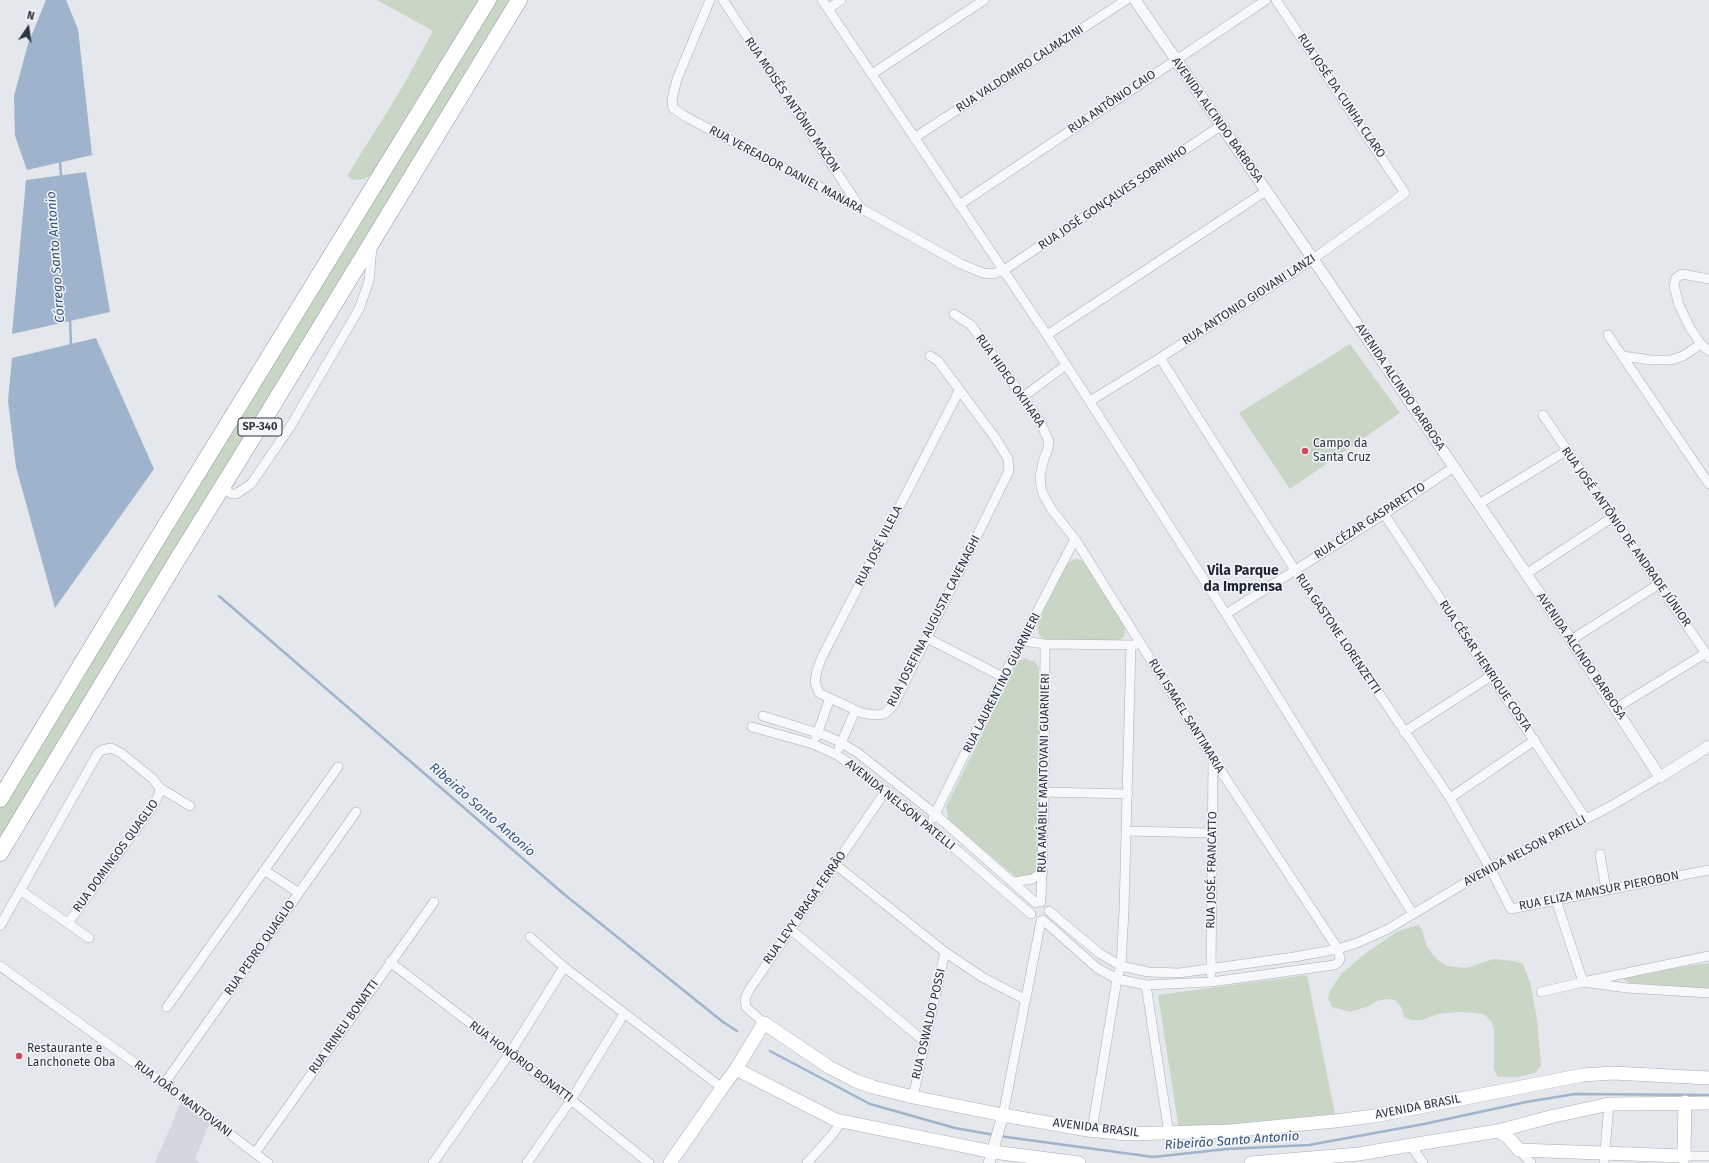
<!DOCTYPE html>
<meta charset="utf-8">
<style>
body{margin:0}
#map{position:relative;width:1709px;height:1163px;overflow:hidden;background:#e4e7ec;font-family:"Fira Sans",sans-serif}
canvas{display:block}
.north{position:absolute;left:8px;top:8px;width:40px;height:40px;-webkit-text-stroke:3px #f4f6f9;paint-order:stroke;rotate:13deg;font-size:11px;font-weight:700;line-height:16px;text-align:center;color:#2b3445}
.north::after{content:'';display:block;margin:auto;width:14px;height:18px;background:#2b3445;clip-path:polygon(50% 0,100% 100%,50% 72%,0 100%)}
</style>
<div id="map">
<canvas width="1709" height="1163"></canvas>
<div class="north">N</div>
</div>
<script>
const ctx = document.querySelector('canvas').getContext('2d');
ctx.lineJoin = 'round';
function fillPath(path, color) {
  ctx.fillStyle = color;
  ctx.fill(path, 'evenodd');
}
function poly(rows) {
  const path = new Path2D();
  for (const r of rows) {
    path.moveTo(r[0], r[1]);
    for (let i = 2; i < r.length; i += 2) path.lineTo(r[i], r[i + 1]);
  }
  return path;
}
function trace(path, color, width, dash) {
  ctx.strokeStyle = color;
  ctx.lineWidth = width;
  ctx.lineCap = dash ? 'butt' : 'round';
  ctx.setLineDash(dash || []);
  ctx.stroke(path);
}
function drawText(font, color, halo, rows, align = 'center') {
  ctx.font = font + ' "Fira Sans",sans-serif';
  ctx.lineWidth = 3;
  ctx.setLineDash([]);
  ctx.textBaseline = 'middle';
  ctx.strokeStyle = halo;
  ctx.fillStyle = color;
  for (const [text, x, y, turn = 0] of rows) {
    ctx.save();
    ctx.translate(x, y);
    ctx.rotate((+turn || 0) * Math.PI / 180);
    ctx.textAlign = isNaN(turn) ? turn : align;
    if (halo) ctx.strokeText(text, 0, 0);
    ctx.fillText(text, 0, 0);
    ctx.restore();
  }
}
const built = poly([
 [183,1098,211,1120,195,1159,200,1163,155,1163]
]);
const green = poly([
 [377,0,479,0,372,174,365,179,353,180,347,176,400,91,433,31],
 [492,0,514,0,0,844,0,807],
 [1350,344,1400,413,1290,489,1239,413],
 [1076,559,1081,560,1085,564,1125,627,1124,636,1119,641,1043,639,1038,633,1037,623,1066,565,1071,561],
 [1024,658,1035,662,1039,668,1039,863,1032,878,1017,878,949,821,946,807,1015,667,1019,661],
 [1419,925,1421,928,1427,946,1432,954,1439,961,1447,966,1466,968,1494,959,1514,961,1523,964,1530,982,1537,1019,1541,1066,1535,1073,1517,1077,1498,1077,1494,1069,1494,1031,1492,1022,1485,1015,1476,1013,1458,1012,1439,1014,1421,1020,1412,1020,1404,1017,1401,1007,1395,1000,1386,999,1377,1001,1369,1006,1350,1012,1332,1007,1328,998,1331,989,1342,973,1366,953,1398,931],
 [1709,963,1709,989,1629,983,1619,976],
 [1307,975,1335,1114,1179,1129,1158,995]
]);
const water = poly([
 [46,0,66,0,78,29,92,155,27,170,15,136,14,96,28,44],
 [86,172,110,312,12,334,26,180],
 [96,338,154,469,55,608,16,467,8,401,12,358]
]);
const stream = poly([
 [60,160,61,177],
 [70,318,71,347],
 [219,596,565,895,723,1022,737,1031],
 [770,1051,870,1104,955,1128,994,1135],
 [999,1136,1153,1157,1227,1149,1309,1145,1424,1124,1526,1102,1575,1094,1709,1095]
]);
const minor = poly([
 [710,0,677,79,672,99,673,108,686,117,862,209,961,264,983,273,993,274,1004,270,1222,125],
 [723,0,861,209],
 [822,0,1047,335,1226,614,1413,914],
 [828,9,841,0],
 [872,74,984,0],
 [914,138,1126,0],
 [959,205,1266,0],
 [1709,279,1682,274,1676,278,1674,286,1679,305,1690,328,1701,344,1709,351],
 [954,314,971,325,1040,421,1049,442,1047,452,1044,458,1040,476,1041,487,1044,496,1052,510,1075,539,1213,759,1338,949,1340,959,1338,963,1334,965,1211,982,1146,985,1117,979,1097,968,1043,920],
 [1047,335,1266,191],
 [1608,335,1709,484],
 [930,356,938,361,996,439,1008,459,1009,471,895,702,892,707,884,714,874,715,862,713,819,693,815,682,817,670,822,657,959,391],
 [1623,356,1650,360,1671,360,1683,356,1701,344],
 [1160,358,1295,570,1450,798,1490,868,1511,909,1709,870],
 [1023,397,1066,365],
 [1090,401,1160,358,1313,259,1405,193,1276,0],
 [1543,415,1709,658],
 [222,488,232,494,236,494,251,484,290,427,359,309,369,281,372,247],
 [1479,504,1566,451],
 [1384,514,1586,819],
 [1526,574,1613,517],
 [1226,614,1384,514,1454,467],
 [927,638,1003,677],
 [1571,640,1659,584],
 [1023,641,1045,644,1135,645],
 [1616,708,1706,653],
 [763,716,827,736,840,742,858,753,935,814,1036,903],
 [752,727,813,744,837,755,852,765,929,826,1031,914],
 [1404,732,1491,676],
 [816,737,830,698],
 [839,748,855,711],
 [1044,792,1128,794],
 [1450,798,1535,740],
 [933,818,1003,677,1075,539],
 [1126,831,1212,833],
 [1600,854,1606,890],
 [836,865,945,952,982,977,1026,1000],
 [264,870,299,893],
 [1014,882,1032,879,1043,872],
 [20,890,89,938],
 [1556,900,1583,982,1709,956],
 [1041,902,1044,792,1045,644],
 [1049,911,1099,953,1121,966,1148,972,1179,973,1294,957,1338,949,1357,943,1388,929,1490,868,1611,806,1660,777],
 [68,923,155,803,159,794,160,788],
 [0,926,98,753,102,750,111,748,121,753,153,779,160,788,190,806],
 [790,929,925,1042],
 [390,962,571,1100,649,1163],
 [0,966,164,1084,268,1163],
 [564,967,722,1088],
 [1211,974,1213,759],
 [1146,985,1169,1134],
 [1541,992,1583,982,1627,988,1709,993],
 [167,1007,338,767],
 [764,1023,746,1007,745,999,749,990,885,792],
 [164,1084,356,812],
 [913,1097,945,952],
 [1003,1115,1041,921],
 [1092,1130,1117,979,1121,966,1124,910,1131,645],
 [1411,1145,1423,1163],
 [1519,1150,1531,1163],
 [255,1153,434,902],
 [433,1163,510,1053,564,967,530,937],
 [527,1163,571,1100,624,1014],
 [807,1163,832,1135,842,1121],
 [1604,1163,1609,1104],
 [1684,1163,1684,1156,1709,1156]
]);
const tertiary = poly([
 [1135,0,1313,259,1571,640,1660,777,1709,746],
 [989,1163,1003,1115]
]);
const secondary = poly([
 [736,1069,836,1120,993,1152,1079,1163],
 [1498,1131,1507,1136,1519,1150,1684,1156,1685,1102],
 [670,1163,722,1088,736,1069,764,1023,829,1067,856,1081,873,1087,913,1097,1003,1115,1088,1130,1127,1134,1230,1131,1335,1121,1374,1116,1583,1075,1613,1073,1709,1078],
 [1251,1163,1359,1154,1411,1145,1498,1131,1550,1117,1609,1104,1709,1103]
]);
const motorway = poly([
 [0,799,148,554,488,0],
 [0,853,177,560,271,408,519,0]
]);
const markers = [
 [1305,451,4,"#d1495b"],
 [19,1056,4,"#d1495b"]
];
const shields = [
 [260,427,44]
];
const shieldNames = [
 ["SP-340",260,427]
];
const streetNames = [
 ["RUA VALDOMIRO CALMAZINI",1020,69,-33],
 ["RUA JOSÉ DA CUNHA CLARO",1341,96,56],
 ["RUA ANTÔNIO CAIO",1112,102,-34],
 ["RUA MOISÉS ANTÔNIO MAZON",792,105,56],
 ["AVENIDA ALCINDO BARBOSA",1217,120,55],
 ["RUA VEREADOR DANIEL MANARA",786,170,28],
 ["RUA JOSÉ GONÇALVES SOBRINHO",1113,198,-34],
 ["RUA ANTONIO GIOVANI LANZI",1249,300,-33],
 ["RUA HIDEO OKIHARA",1010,381,55],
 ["AVENIDA ALCINDO BARBOSA",1400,387,56],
 ["RUA CÉZAR GASPARETTO",1370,521,-33],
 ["RUA JOSÉ ANTÔNIO DE ANDRADE JÚNIOR",1626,537,55],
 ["RUA JOSÉ VILELA",879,546,-63],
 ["RUA JOSEFINA AUGUSTA CAVENAGHI",934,621,-63],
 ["RUA GASTONE LORENZETTI",1338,634,56],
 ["AVENIDA ALCINDO BARBOSA",1581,656,56],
 ["RUA CÉSAR HENRIQUE COSTA",1485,666,56],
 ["RUA LAURENTINO GUARNIERI",1002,683,-63],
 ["RUA ISMAEL SANTIMARIA",1186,716,58],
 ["RUA AMÁBILE MANTOVANI GUARNIERI",1044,773,-89],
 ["AVENIDA NELSON PATELLI",900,805,39],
 ["AVENIDA NELSON PATELLI",1525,851,-28],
 ["RUA DOMINGOS QUAGLIO",116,856,-54],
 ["RUA JOSÉ. FRANCATTO",1212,870,-89],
 ["RUA ELIZA MANSUR PIEROBON",1599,891,-11],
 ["RUA LEVY BRAGA FERRÃO",805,908,-55],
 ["RUA PEDRO QUAGLIO",260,948,-55],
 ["RUA OSWALDO POSSI",929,1024,-77],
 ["RUA IRINEU BONATTI",344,1027,-55],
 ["RUA HONÓRIO BONATTI",521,1062,37],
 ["RUA JOÃO MANTOVANI",183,1099,37],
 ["AVENIDA BRASIL",1418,1107,-11],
 ["AVENIDA BRASIL",1096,1128,7]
];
const poiNames = [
 ["Campo da",1313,444],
 ["Santa Cruz",1313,458],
 ["Restaurante e",27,1049],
 ["Lanchonete Oba",27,1063]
];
const waterNames = [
 ["Córrego Santo Antonio",56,257,-94],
 ["Ribeirão Santo Antonio",482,810,41],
 ["Ribeirão Santo Antonio",1232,1141,-4]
];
const quarterNames = [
 ["Vila Parque",1243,571],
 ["da Imprensa",1243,587]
];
fillPath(built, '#d2d6de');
fillPath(green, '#c9d6c5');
fillPath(water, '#9fb4cc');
trace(stream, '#9fb4cc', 2.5);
trace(minor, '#a9aeb7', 10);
trace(tertiary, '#a9aeb7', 12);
trace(secondary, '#a9aeb7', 14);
trace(motorway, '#8b94a3', 17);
trace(minor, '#f7f8fa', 9);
trace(tertiary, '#f7f8fa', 11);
trace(secondary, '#fff', 13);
trace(motorway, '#fff', 16);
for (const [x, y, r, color] of markers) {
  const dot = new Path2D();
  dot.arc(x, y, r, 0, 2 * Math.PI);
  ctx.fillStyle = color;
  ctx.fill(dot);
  trace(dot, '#f4f6f9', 1.5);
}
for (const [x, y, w] of shields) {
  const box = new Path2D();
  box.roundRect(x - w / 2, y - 9, w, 18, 3);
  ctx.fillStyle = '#f4f6f9';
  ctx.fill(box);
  trace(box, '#2b3445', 1);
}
drawText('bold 11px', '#2b3445', null, shieldNames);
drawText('12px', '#2b3445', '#f4f6f9', streetNames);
drawText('12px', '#2b3445', '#f4f6f9', poiNames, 'left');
drawText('italic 13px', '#34527a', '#f4f6f9', waterNames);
drawText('bold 14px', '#1d2536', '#f4f6f9', quarterNames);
</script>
